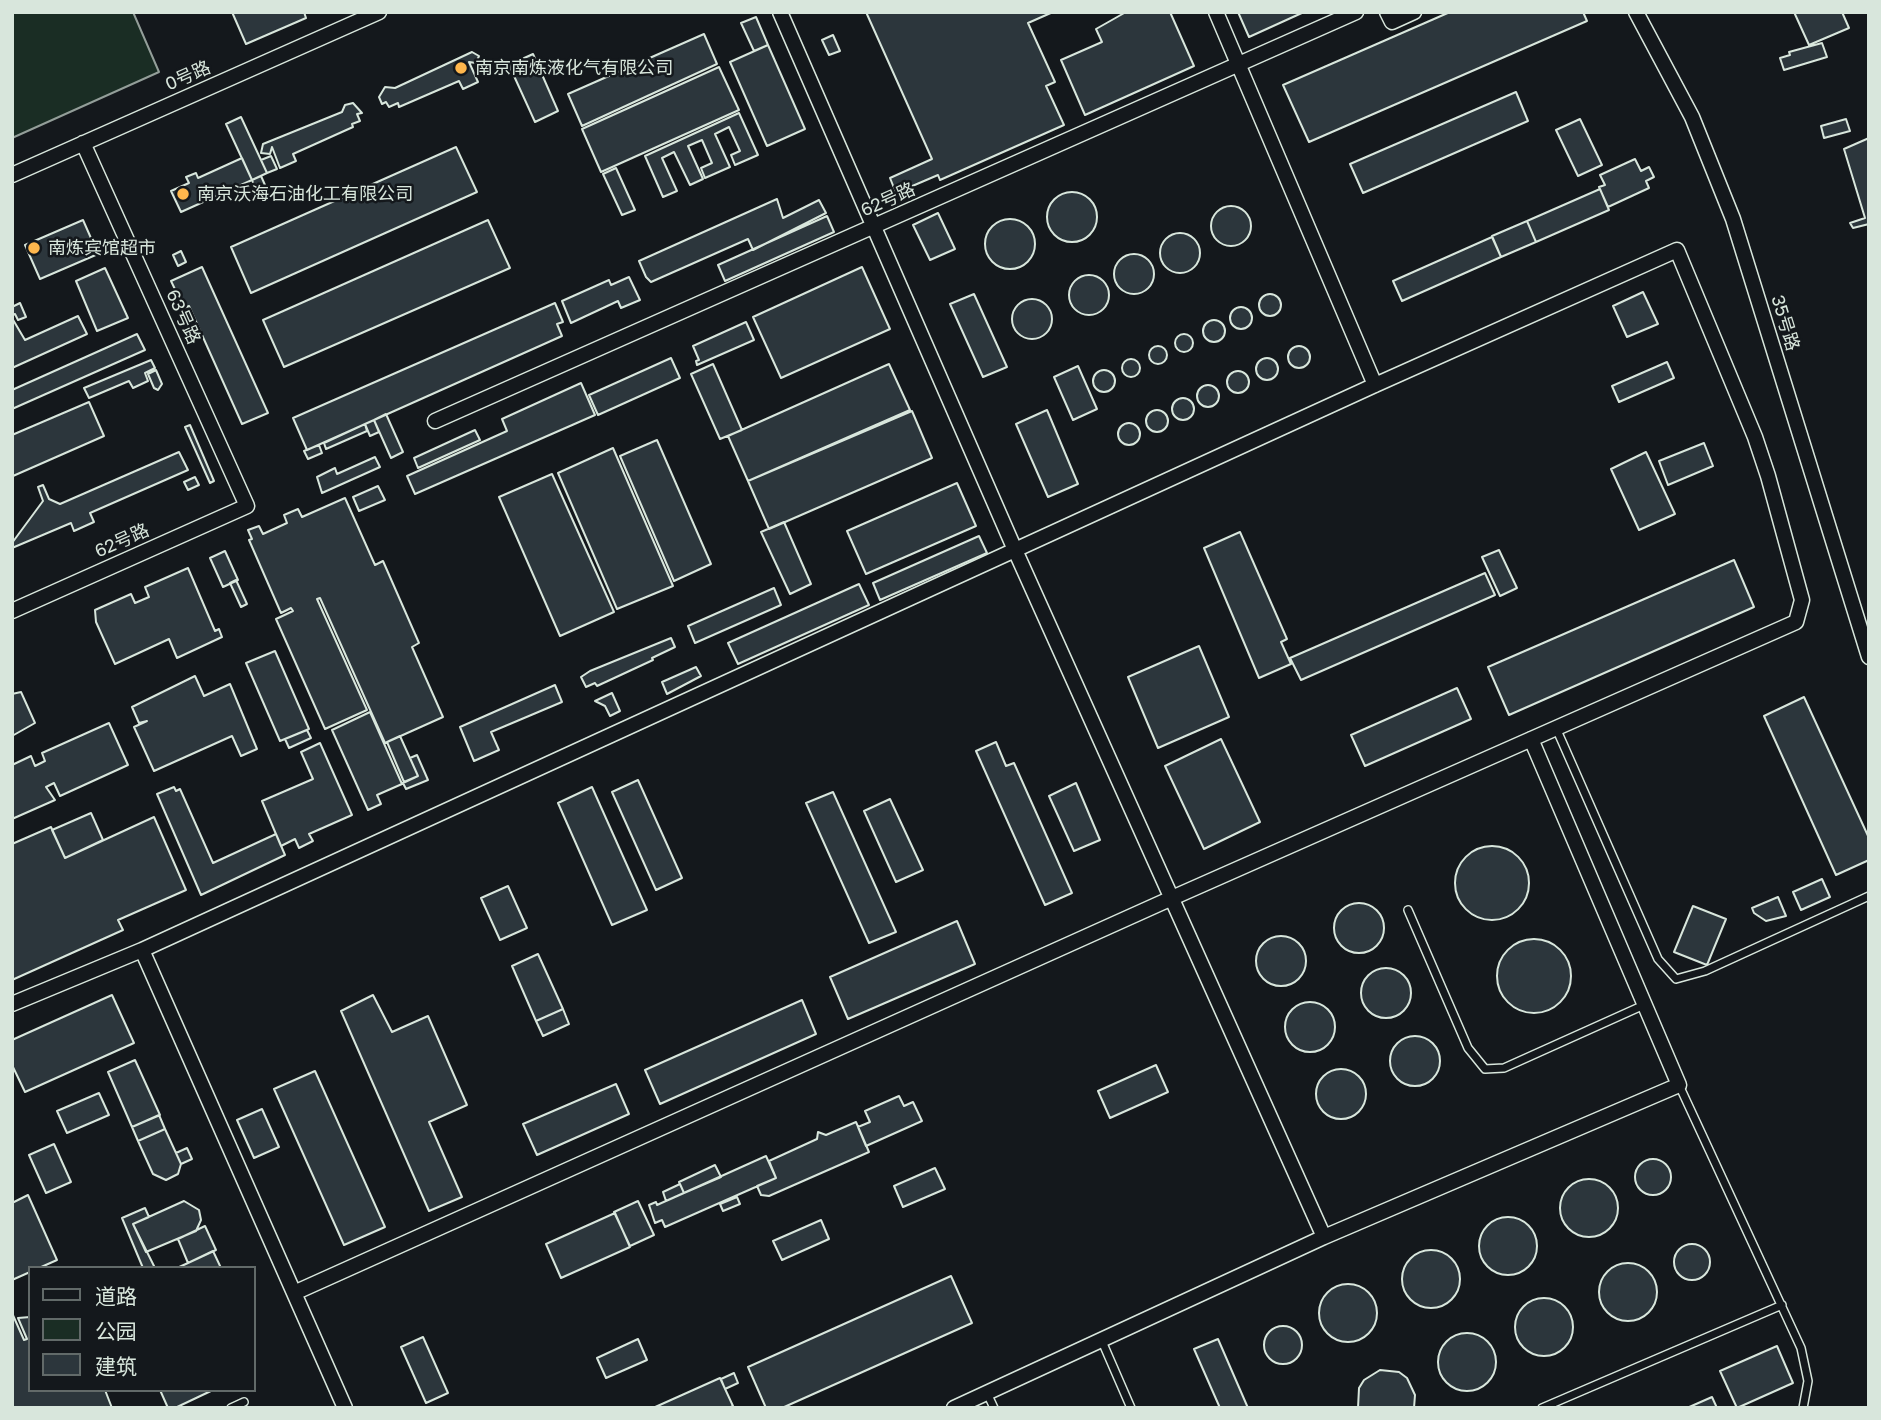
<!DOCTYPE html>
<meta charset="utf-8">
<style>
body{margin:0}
#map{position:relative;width:1881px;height:1420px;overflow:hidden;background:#14181c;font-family:"Golos Text","Noto Sans SC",sans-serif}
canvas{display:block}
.frame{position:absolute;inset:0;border:14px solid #d8e6dc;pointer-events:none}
.legend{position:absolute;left:28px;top:1266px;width:228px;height:126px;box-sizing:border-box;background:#14181c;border:2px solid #626a69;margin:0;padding:9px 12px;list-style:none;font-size:21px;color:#d8e6dc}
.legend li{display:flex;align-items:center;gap:14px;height:35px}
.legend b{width:35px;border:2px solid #626a69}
</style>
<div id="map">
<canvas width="1881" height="1420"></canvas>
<div class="frame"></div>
<ul class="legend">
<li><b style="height:9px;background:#14181c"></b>道路</li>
<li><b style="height:19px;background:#1a2d24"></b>公园</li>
<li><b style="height:19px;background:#2c363c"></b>建筑</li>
</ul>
</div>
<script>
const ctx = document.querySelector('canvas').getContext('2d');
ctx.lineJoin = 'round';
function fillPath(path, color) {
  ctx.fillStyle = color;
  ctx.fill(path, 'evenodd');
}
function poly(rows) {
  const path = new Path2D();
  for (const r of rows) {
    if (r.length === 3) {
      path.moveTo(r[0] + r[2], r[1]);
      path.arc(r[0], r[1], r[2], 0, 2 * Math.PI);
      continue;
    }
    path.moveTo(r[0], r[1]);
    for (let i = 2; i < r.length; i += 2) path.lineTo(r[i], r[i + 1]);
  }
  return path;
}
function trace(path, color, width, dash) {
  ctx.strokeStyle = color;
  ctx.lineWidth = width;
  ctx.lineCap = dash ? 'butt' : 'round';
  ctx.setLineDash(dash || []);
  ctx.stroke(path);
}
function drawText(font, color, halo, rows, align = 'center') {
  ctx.font = font + ' "Golos Text","Noto Sans SC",sans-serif';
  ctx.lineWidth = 5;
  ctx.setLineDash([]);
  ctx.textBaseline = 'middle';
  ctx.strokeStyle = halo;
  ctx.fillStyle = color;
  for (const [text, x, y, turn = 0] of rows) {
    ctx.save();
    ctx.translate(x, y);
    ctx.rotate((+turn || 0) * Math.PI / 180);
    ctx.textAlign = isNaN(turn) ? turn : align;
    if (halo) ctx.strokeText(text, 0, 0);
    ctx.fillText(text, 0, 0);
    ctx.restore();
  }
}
const green = poly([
 [12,12,133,12,159,72,12,138,12,12]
]);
const building = poly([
 [232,12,304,12,306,18,246,44,232,12],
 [866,12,1053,12,1028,23,1055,82,1046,86,1064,125,940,180,938,175,896,193,890,178,932,159,866,12],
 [1126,12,1170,12,1194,66,1085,115,1061,60,1102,42,1096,29,1126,12],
 [1238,12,1304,12,1249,37,1238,12],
 [1450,12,1583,12,1587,21,1309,142,1283,85,1450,12],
 [1794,12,1842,12,1849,28,1809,45,1794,12],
 [756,17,768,45,754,51,741,23,756,17],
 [704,34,717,64,582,126,568,94,704,34],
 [833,35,840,51,829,55,822,40,833,35],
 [1822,43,1827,57,1784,70,1780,58,1790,55,1789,52,1822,43],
 [768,45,805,129,767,146,730,62,768,45],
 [472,52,479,56,476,63,469,62,478,82,463,89,459,81,399,107,398,103,389,107,386,102,382,104,379,97,385,87,395,88,472,52],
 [533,54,558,111,535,122,509,65,533,54],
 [719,67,739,110,601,172,582,129,719,67],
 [1516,92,1528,121,1363,193,1350,164,1516,92],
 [353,103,362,113,357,114,360,121,352,124,353,127,293,154,296,161,280,168,272,147,270,154,261,153,263,144,342,112,345,105,353,103],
 [739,113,758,155,735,165,731,155,740,151,729,127,715,134,730,167,705,178,701,168,712,163,702,140,688,146,703,179,690,185,674,152,662,158,677,191,663,197,645,156,739,113],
 [241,117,267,173,252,180,226,124,241,117],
 [1580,119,1602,165,1578,176,1556,130,1580,119],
 [1846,119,1850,131,1824,138,1821,126,1846,119],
 [1869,138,1869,224,1853,228,1850,223,1865,218,1844,149,1869,138],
 [456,147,477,192,251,293,231,247,456,147],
 [271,156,277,169,267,173,261,160,271,156],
 [242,158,252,180,181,212,171,191,189,183,186,177,196,173,198,178,242,158],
 [1635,159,1641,171,1649,167,1654,177,1646,181,1649,188,1608,207,1599,187,1605,185,1600,175,1635,159],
 [616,168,635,210,622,215,603,174,616,168],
 [261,176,265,185,256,190,252,180,261,176],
 [1600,189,1609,210,1536,242,1527,221,1600,189],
 [1072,217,25],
 [777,199,783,218,819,200,826,213,753,250,748,239,651,282,646,277,639,261,777,199],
 [1231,226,20],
 [938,213,955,249,930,260,913,225,938,213],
 [827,216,834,232,725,281,718,265,827,216],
 [1010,244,25],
 [83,220,98,254,40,279,25,245,83,220],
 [488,220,510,268,284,367,263,320,488,220],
 [1527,221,1536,242,1501,257,1492,236,1527,221],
 [1180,253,20],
 [1492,237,1501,257,1402,301,1393,281,1492,237],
 [181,251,186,262,178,266,173,255,181,251],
 [1134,274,20],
 [202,267,268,413,242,424,189,306,184,308,171,281,202,267],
 [862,267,890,329,781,378,753,317,862,267],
 [105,268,128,318,97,331,76,281,105,268],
 [1089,295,20],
 [629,277,640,300,621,308,618,301,571,323,562,301,609,280,611,285,629,277],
 [1643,292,1658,324,1627,337,1613,306,1643,292],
 [1270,305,11],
 [974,294,1007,367,983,377,950,304,974,294],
 [1032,319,20],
 [20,303,26,317,18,320,15,314,12,315,12,307,20,303],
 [555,303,563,322,557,324,562,336,307,450,293,418,555,303],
 [1241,318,11],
 [78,316,87,334,12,368,12,318,25,340,78,316],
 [1214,331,11],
 [746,322,754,340,697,365,696,361,699,360,693,346,746,322],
 [1184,343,9],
 [137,334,145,350,12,409,12,390,137,334],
 [1158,355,9],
 [1299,357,11],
 [1267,369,11],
 [671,358,680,378,598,415,589,395,671,358],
 [1131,368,9],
 [151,360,155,368,145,373,148,381,133,388,129,381,89,398,84,388,151,360],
 [1667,362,1674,378,1619,402,1612,386,1667,362],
 [713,364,742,430,720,439,691,374,713,364],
 [889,364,910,410,748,481,728,436,889,364],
 [1078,366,1097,409,1073,420,1054,377,1078,366],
 [1104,381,11],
 [156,370,162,384,158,390,154,388,148,374,156,370],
 [1238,382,11],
 [581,383,595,415,415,494,407,476,507,431,502,419,581,383],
 [1208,396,11],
 [1183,409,11],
 [89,402,104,436,13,476,12,435,89,402],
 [1157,421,11],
 [1047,410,1078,484,1048,497,1016,424,1047,410],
 [912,411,932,458,769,529,748,481,912,411],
 [386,414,403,452,391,458,374,420,386,414],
 [374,420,379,432,370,436,365,424,374,420],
 [1129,434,11],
 [365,424,367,431,326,449,324,443,365,424],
 [190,425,214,481,210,483,185,427,190,425],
 [475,430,480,440,418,468,414,458,475,430],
 [657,440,711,564,674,581,620,456,657,440],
 [1704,443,1713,466,1668,485,1659,461,1704,443],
 [319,445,322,453,308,459,304,451,319,445],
 [613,448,673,586,617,609,558,473,613,448],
 [179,452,188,470,90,513,94,522,74,531,71,523,12,548,12,543,43,501,38,487,43,485,49,499,60,504,179,452],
 [1646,452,1675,514,1639,530,1611,469,1646,452],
 [375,457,380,467,322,493,317,477,335,468,337,474,375,457],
 [552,474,614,612,560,636,499,497,552,474],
 [195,477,199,485,188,490,184,482,195,477],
 [957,483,976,526,866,574,847,531,957,483],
 [378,486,385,500,359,511,353,497,378,486],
 [345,498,375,565,383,561,419,643,412,647,443,717,385,743,320,598,317,599,367,710,325,729,276,619,293,611,291,608,281,613,249,540,252,539,248,530,259,526,263,534,287,523,284,515,298,509,302,517,345,498],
 [784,522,811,584,790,594,761,532,784,522],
 [1240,532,1287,639,1281,642,1291,664,1259,678,1204,548,1240,532],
 [979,536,987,553,880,600,873,583,979,536],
 [1499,550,1517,588,1500,596,1482,557,1499,550],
 [225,551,238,580,223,587,210,558,225,551],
 [1734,560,1754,607,1509,715,1488,667,1734,560],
 [188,568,215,631,219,629,222,637,177,658,169,639,115,664,96,622,95,610,131,594,135,603,149,597,145,587,188,568],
 [1485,573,1495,595,1301,680,1290,658,1485,573],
 [236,580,247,604,241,607,230,583,236,580],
 [859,584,869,605,738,664,728,643,859,584],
 [774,588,781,605,695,643,688,626,774,588],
 [671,638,675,647,652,658,653,660,597,686,595,683,586,687,581,677,590,671,671,638],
 [1199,646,1229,717,1158,748,1128,677,1199,646],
 [275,651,309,729,280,741,246,663,275,651],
 [696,667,701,676,667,694,662,682,696,667],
 [195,676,204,696,230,684,257,749,241,756,232,736,154,771,134,727,147,721,139,723,132,707,195,676],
 [555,685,562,702,491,732,499,750,474,761,460,727,555,685],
 [1457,688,1471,719,1365,766,1351,735,1457,688],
 [21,692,35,723,12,736,12,694,21,692],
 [612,693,620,711,610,716,605,706,595,701,612,693],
 [1804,697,1869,838,1869,860,1836,875,1764,716,1804,697],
 [370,712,402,784,377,795,381,804,368,810,332,730,370,712],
 [109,723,128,765,60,796,54,783,46,787,55,800,12,819,12,765,31,756,35,766,45,761,42,753,109,723],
 [307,730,311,738,289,748,285,739,307,730],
 [400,736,418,776,404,782,387,742,400,736],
 [1221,739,1260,822,1204,849,1165,766,1221,739],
 [996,742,1006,766,1014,763,1072,893,1045,905,976,751,996,742],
 [320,743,352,815,309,834,313,841,299,848,295,839,281,846,262,801,313,779,301,752,320,743],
 [417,755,428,780,406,789,403,783,418,776,410,758,417,755],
 [638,780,682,878,656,890,612,792,638,780],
 [1076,783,1100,840,1074,851,1049,796,1076,783],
 [174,787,176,791,180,789,213,863,276,834,285,855,201,895,157,794,174,787],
 [592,787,647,910,612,925,558,803,592,787],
 [833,792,896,932,869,943,806,803,833,792],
 [890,799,923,870,896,882,864,811,890,799],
 [91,813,103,840,65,858,52,830,91,813],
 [154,817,186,890,118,920,123,930,12,980,12,844,51,827,65,858,154,817],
 [1492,883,37],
 [1822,879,1830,897,1801,910,1793,892,1822,879],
 [508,886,527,928,500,940,481,898,508,886],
 [1778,897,1786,916,1766,921,1754,913,1752,908,1778,897],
 [1359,928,25],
 [1693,906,1726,919,1707,965,1674,952,1693,906],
 [957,921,975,964,848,1019,830,977,957,921],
 [1281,961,25],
 [1534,976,37],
 [538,954,563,1009,536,1021,512,966,538,954],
 [1386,993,25],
 [112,995,134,1043,25,1092,12,1065,12,1040,112,995],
 [373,995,392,1032,428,1016,467,1105,429,1122,462,1197,429,1211,341,1011,373,995],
 [802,1000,816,1034,660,1104,645,1070,802,1000],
 [1310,1027,25],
 [563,1009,569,1024,543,1036,536,1021,563,1009],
 [1415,1061,25],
 [135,1060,160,1115,132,1127,108,1072,135,1060],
 [1156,1065,1168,1092,1110,1118,1098,1091,1156,1065],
 [1341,1094,25],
 [315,1071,385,1227,344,1245,274,1089,315,1071],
 [616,1084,629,1114,537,1155,523,1124,616,1084],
 [99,1093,109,1115,67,1133,57,1111,99,1093],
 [899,1096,904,1106,913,1102,922,1121,866,1146,858,1127,870,1122,865,1111,899,1096],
 [262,1109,279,1147,254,1158,237,1120,262,1109],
 [159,1115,165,1129,138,1141,132,1127,159,1115],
 [856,1122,869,1152,769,1196,761,1195,757,1186,776,1178,769,1161,817,1139,818,1132,826,1135,856,1122],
 [165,1129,181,1164,178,1174,166,1180,153,1174,138,1141,165,1129],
 [54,1144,71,1182,46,1193,29,1155,54,1144],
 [187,1148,192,1159,181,1164,176,1153,187,1148],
 [766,1156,776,1178,665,1227,662,1220,655,1223,649,1205,656,1202,657,1205,766,1156],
 [1653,1177,18],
 [715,1165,721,1177,684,1193,679,1182,715,1165],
 [935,1168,945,1189,903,1207,894,1186,935,1168],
 [1589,1208,29],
 [680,1184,684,1193,666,1201,663,1192,680,1184],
 [28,1195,57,1260,39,1268,30,1268,30,1272,12,1280,12,1203,28,1195],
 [737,1197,740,1204,723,1211,720,1204,737,1197],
 [184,1201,199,1210,201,1220,196,1231,146,1252,133,1224,184,1201],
 [638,1201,654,1235,630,1246,614,1212,638,1201],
 [145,1208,149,1217,133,1224,155,1268,143,1268,122,1218,145,1208],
 [615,1213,630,1247,561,1278,546,1244,615,1213],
 [1508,1246,29],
 [821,1220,829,1239,782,1260,773,1241,821,1220],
 [205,1226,216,1250,188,1263,178,1239,205,1226],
 [1692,1262,18],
 [1431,1279,29],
 [213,1251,221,1268,177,1268,188,1263,213,1251],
 [1628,1292,29],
 [951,1276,972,1323,782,1408,766,1408,748,1367,951,1276],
 [1348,1313,29],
 [1544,1327,29],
 [12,1313,24,1340,27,1339,18,1318,30,1317,30,1390,105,1390,112,1408,12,1408,12,1313],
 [1283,1345,19],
 [1467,1362,29],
 [423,1337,448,1393,426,1403,401,1347,423,1337],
 [638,1339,647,1360,606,1378,597,1358,638,1339],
 [1218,1339,1248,1408,1220,1408,1194,1349,1218,1339],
 [1777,1346,1793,1383,1737,1408,1720,1371,1777,1346],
 [1380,1370,1399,1372,1407,1378,1415,1395,1414,1408,1358,1408,1359,1388,1364,1380,1380,1370],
 [734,1373,738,1383,725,1389,721,1379,734,1373],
 [720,1378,733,1406,729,1408,653,1408,720,1378],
 [160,1390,213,1390,175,1408,168,1408,160,1390],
 [1712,1397,1717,1408,1687,1408,1712,1397]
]);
const lane = poly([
 [1556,728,1658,959,1676,979,1705,971,1869,896],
 [1408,910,1468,1048,1485,1069,1504,1068,1644,1005],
 [1679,1085,1801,1348,1808,1381,1803,1408],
 [1101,1339,1131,1408],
 [987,1393,994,1408],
 [231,1408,244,1402],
 [1542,1408,1782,1305]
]);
const street = poly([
 [780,12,1015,550,1324,1237],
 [1216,12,1375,385],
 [1387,12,1392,22,1414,12],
 [1636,12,1692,117,1733,219,1869,657],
 [12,175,379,12],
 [435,421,1356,12],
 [12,611,247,506,83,143],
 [142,950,345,1408],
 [12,1004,142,950,1375,385,1677,250,1755,437,1768,476,1802,600,1796,622,1172,898,294,1293],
 [954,1408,1324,1237,1679,1085,1531,739]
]);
const markers = [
 [461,68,7,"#ffb74d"],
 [183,194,7,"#ffb74d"],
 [34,248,7,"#ffb74d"]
];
const poiNames = [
 ["南京南炼液化气有限公司",475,68],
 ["南京沃海石油化工有限公司",197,194],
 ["南炼宾馆超市",48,248]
];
const streetNames = [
 ["0号路",188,76,-24],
 ["62号路",888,200,-24],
 ["63号路",183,317,66],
 ["35号路",1785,323,73],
 ["62号路",122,541,-24]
];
fillPath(green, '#1a2d24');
trace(green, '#939e99', 2);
fillPath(building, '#2c363c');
trace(building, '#d8e6dc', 2);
trace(lane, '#d8e6dc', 10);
trace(street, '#d8e6dc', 17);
trace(lane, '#14181c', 7);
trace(street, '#14181c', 14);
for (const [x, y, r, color] of markers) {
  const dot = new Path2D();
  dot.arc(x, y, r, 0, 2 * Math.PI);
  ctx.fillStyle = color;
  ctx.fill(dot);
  trace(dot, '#14181c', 2.5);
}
drawText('18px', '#d8e6dc', '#14181c', poiNames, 'left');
drawText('18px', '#d8e6dc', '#14181c', streetNames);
</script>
